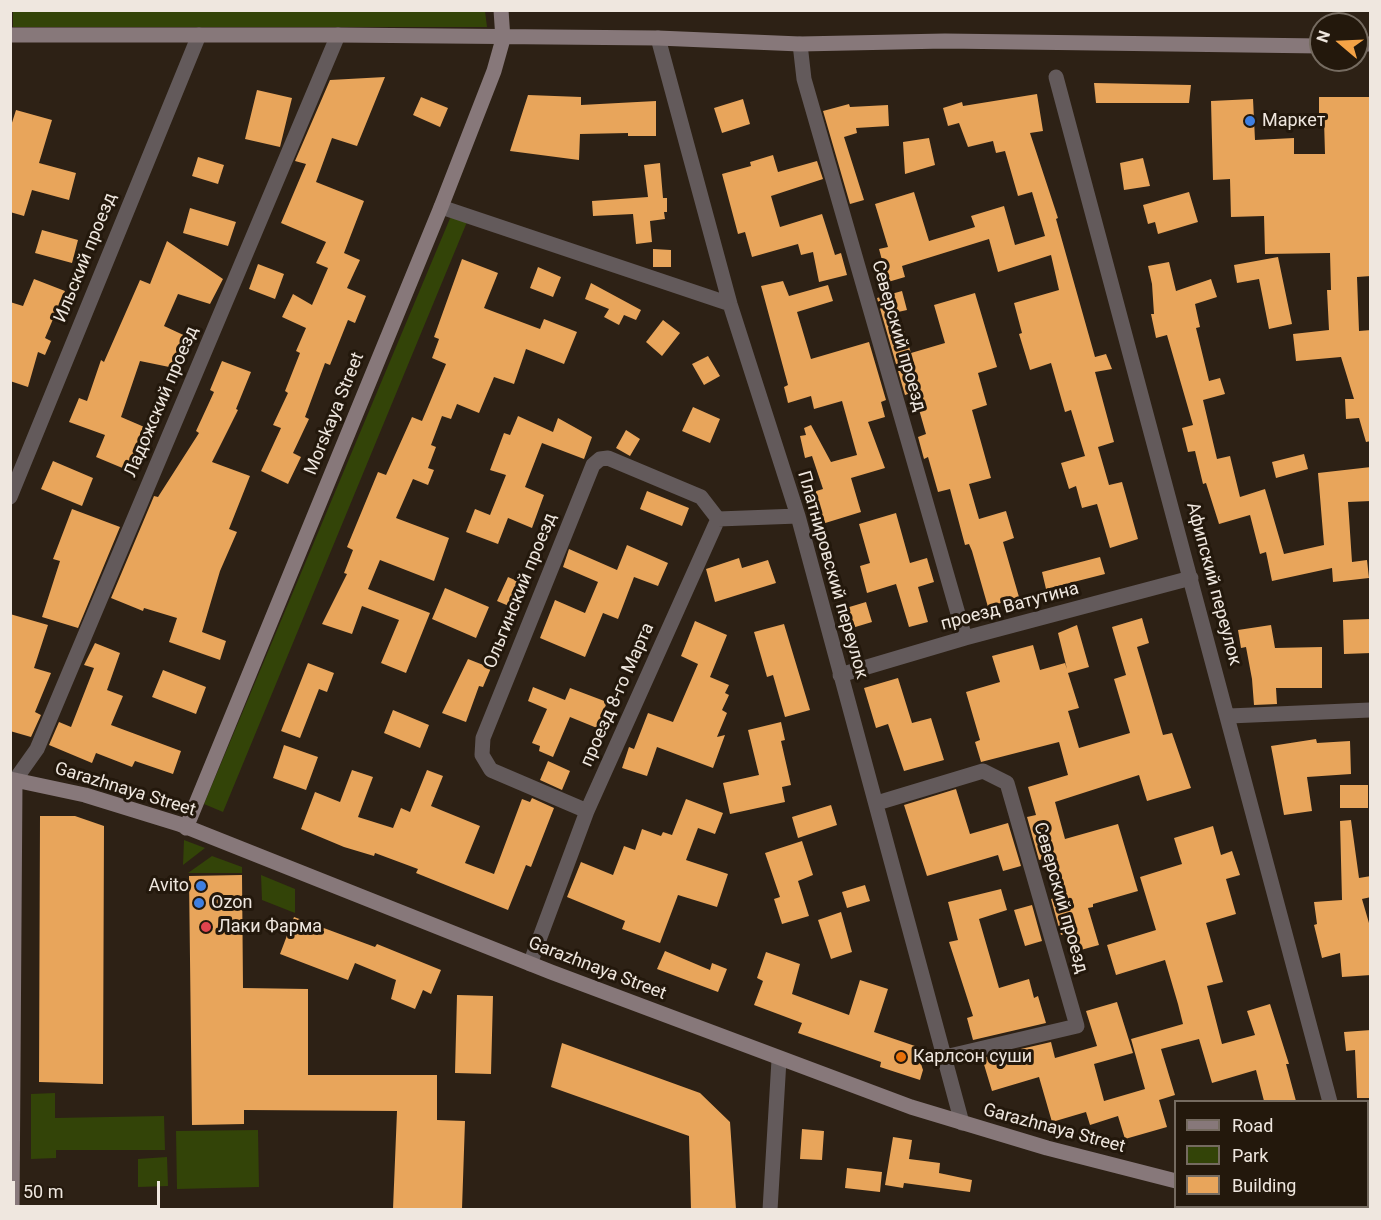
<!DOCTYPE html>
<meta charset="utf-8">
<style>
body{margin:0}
#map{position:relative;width:1381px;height:1220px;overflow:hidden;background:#2d2115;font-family:Roboto,sans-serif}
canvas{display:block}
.frame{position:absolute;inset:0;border:12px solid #efe7df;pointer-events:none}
.legend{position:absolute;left:1174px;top:1100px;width:195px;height:108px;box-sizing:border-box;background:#23180c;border:2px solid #756b60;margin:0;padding:8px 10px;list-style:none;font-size:18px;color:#efe7df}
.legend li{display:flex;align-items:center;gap:12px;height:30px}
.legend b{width:30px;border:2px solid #756b60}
.north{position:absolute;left:1309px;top:12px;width:60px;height:60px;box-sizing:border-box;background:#23180c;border:2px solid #756b60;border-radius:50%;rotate:289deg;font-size:16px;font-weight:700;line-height:24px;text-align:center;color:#efe7df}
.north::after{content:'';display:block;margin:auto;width:21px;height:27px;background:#f5a346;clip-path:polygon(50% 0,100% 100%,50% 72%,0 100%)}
.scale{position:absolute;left:12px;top:1181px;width:148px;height:27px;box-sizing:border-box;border:3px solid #efe7df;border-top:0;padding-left:8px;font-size:18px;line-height:21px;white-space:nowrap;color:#efe7df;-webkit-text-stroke:4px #23180c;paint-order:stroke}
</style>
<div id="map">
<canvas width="1381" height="1220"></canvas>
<div class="frame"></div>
<ul class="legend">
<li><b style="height:8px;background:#87787a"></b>Road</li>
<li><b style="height:16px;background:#334408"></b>Park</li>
<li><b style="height:16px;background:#e8a55b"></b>Building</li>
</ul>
<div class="north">N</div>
<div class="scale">50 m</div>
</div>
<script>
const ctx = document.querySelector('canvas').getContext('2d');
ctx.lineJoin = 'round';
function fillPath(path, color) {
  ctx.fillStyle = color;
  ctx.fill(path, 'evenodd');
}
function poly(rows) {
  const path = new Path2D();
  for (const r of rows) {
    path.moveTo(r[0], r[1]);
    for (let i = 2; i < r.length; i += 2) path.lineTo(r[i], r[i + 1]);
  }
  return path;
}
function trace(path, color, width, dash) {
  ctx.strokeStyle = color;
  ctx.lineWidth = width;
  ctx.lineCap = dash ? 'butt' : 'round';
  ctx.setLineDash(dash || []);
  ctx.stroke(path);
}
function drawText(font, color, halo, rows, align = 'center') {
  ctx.font = font + ' Roboto,sans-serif';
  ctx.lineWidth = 6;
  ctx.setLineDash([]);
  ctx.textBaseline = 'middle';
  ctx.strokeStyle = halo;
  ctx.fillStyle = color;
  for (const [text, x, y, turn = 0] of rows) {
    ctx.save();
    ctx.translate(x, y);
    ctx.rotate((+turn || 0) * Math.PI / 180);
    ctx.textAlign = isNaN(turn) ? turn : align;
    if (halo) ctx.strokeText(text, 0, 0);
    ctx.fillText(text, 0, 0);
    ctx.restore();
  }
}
const green = poly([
 [485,11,487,27,13,27,13,11],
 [451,216,467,222,223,812,204,804],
 [184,840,205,848,183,865],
 [212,856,242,867,242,873,188,873],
 [261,875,295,889,295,913,262,900],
 [55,1093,55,1118,164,1116,165,1150,56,1150,56,1158,31,1159,31,1094],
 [258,1130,259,1187,177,1189,176,1131],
 [167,1157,168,1186,138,1187,138,1159]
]);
const building = poly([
 [385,77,357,146,332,138,316,182,364,201,344,253,360,260,347,288,366,296,355,323,348,320,330,365,325,363,305,417,309,419,293,453,301,457,288,484,261,471,281,428,273,425,288,393,285,391,300,353,296,351,306,328,282,317,293,294,312,305,328,268,316,263,326,242,281,223,306,164,295,161,330,80],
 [1094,83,1191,85,1189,103,1096,103],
 [257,90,292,98,280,147,245,139],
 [1037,94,1043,131,1030,133,1058,218,1056,219,1095,357,1106,354,1112,369,1095,372,1114,442,1098,447,1109,485,1122,482,1138,539,1110,548,1097,504,1082,508,1076,486,1069,489,1061,463,1085,456,1071,410,1065,412,1051,363,1030,370,1019,334,1022,333,1014,303,1059,290,1051,255,998,272,989,239,902,266,905,277,888,282,879,249,888,247,875,204,914,192,929,241,975,227,971,216,1004,206,1015,245,1045,236,1032,192,1018,196,1005,151,996,153,993,141,968,147,959,123,948,126,943,108,962,102,963,106],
 [528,95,581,97,581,105,656,101,656,136,628,136,628,133,580,134,579,160,510,151],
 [421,97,448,108,440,127,413,115],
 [1319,97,1371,97,1371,276,1357,277,1359,331,1371,330,1371,441,1366,442,1359,418,1346,419,1345,399,1354,399,1341,357,1296,361,1293,334,1329,330,1327,290,1331,290,1330,253,1265,254,1264,216,1231,217,1230,179,1213,180,1211,101,1253,99,1255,140,1294,138,1294,154,1325,154,1324,120,1319,120],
 [743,99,750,124,722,133,714,108],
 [849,104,850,107,888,105,889,126,856,128,857,133,844,137,864,200,850,204,823,111],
 [16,110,52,120,39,163,76,173,69,200,32,190,24,216,10,212,10,129],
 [929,138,935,165,905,174,903,142],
 [773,155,778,172,817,161,823,179,771,196,780,227,822,214,835,255,841,253,847,275,819,282,813,252,801,255,798,244,752,257,745,232,738,234,722,174,751,166,750,162],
 [198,157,224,165,218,184,192,176],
 [1143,158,1150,186,1124,190,1120,163],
 [660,163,663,198,667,198,667,212,664,212,665,219,650,221,652,242,636,244,633,214,593,216,592,201,648,197,644,165],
 [1189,192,1198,222,1158,234,1155,222,1148,224,1143,205],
 [190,208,236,222,228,246,183,233],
 [42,230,78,240,72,263,35,253],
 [167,241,223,279,210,304,178,294,164,326,192,339,179,369,140,361,121,417,149,429,132,472,96,457,105,435,69,422,79,398,87,401,101,360,104,362,140,280,150,284],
 [653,249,671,250,671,267,653,267],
 [1278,257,1292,324,1269,329,1259,279,1237,283,1234,265],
 [462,259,498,273,484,308,540,329,544,319,577,332,564,364,526,349,514,384,494,377,479,413,457,404,451,419,442,416,431,445,436,447,428,468,434,470,428,485,413,479,396,518,449,538,434,581,380,560,368,589,430,613,406,673,381,663,399,620,362,606,352,634,322,624,347,574,344,573,353,550,347,547,378,472,386,475,412,417,422,421,446,364,432,358,439,339,434,337],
 [1169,262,1176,291,1211,279,1217,297,1195,304,1200,327,1196,328,1209,381,1220,378,1225,394,1203,400,1217,459,1230,456,1240,497,1265,489,1284,554,1324,545,1318,473,1371,467,1371,501,1348,502,1352,562,1367,560,1369,578,1333,582,1332,568,1272,581,1266,552,1260,554,1250,515,1219,524,1206,483,1203,484,1195,451,1188,452,1182,428,1193,425,1167,335,1156,338,1151,314,1154,314,1152,284,1148,266],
 [258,264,284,274,275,299,249,289],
 [538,267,561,277,553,297,530,288],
 [34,279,65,291,45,338,51,341,45,355,38,352,28,387,10,381,10,302,23,306],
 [783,281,789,296,828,285,833,301,797,312,811,359,869,342,886,400,881,402,885,417,868,422,885,468,851,478,861,512,822,524,813,492,823,489,812,456,805,458,800,436,806,435,804,428,811,425,831,462,857,455,842,401,814,409,811,396,788,403,784,387,788,385,761,286],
 [591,283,641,310,636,320,624,315,619,325,604,317,609,309,585,299],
 [902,291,907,310,898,312,911,353,945,343,934,305,975,293,997,367,978,373,987,405,972,410,991,478,969,484,979,519,1006,511,1014,538,1003,542,1019,597,988,607,972,551,969,544,965,545,950,489,938,492,928,457,924,459,918,437,926,434,914,392,905,395,877,298],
 [663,320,680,333,662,356,646,342],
 [708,356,720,376,704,385,692,364],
 [222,361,251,372,236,409,238,410,212,462,250,476,229,529,237,532,220,571,202,632,226,641,220,660,169,642,177,618,144,608,143,611,111,598,154,496,158,497,199,433,196,431,214,392,210,390],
 [693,407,720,419,710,443,682,431],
 [518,416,553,432,558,418,592,437,584,459,542,443,525,487,544,495,532,528,508,518,498,544,466,532,475,509,490,515,506,475,490,470,504,433,510,435],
 [626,430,640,439,630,456,616,448],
 [1304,454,1308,469,1276,478,1272,462],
 [53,461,93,478,82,506,41,489],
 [647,491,689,508,682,526,640,509],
 [72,509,120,527,78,628,42,617,60,561,53,559],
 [896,513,910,563,927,558,934,582,918,587,928,622,909,627,896,584,867,593,860,566,870,563,859,524],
 [627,545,668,563,658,586,634,577,618,619,603,613,585,657,540,638,555,600,585,613,598,582,563,567,569,549,617,570],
 [1100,557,1105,574,1046,589,1042,572],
 [739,558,742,568,768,560,776,583,715,602,706,569],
 [508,577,526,585,516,609,497,601],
 [445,588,489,607,476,638,432,619],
 [866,602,872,622,852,628,846,608],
 [10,614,48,625,34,668,51,673,35,712,41,715,31,737,10,731],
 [1142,618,1149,643,1137,647,1163,735,1172,733,1191,788,1147,801,1139,775,1055,802,1065,839,1118,824,1138,891,1093,904,1093,907,1088,908,1099,945,1077,951,1071,932,1061,935,1051,899,1058,897,1046,858,1039,860,1027,817,1036,815,1028,787,1068,775,1059,742,981,762,975,742,980,740,966,692,1000,682,992,656,1033,645,1040,670,1065,663,1067,669,1058,633,1077,625,1089,667,1068,673,1079,708,1068,711,1079,748,1130,733,1114,679,1126,675,1112,627],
 [1371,619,1371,653,1344,654,1343,620],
 [695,621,727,635,710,677,729,685,725,693,729,695,722,710,727,713,717,737,725,735,713,768,657,747,647,776,622,768,629,747,634,749,648,713,673,722,698,664,681,656],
 [784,624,810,710,785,717,773,675,767,677,754,632],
 [1271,625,1275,648,1322,647,1322,688,1276,688,1277,704,1254,705,1252,679,1246,647,1241,648,1238,630],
 [95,643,120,653,107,690,123,696,111,725,181,751,173,774,135,761,132,767,96,753,92,763,49,745,59,722,71,727,94,668,84,665],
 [468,659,491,668,483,687,479,686,466,722,442,713],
 [308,663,334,673,327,692,319,689,300,738,281,731],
 [163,670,206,687,196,714,152,697],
 [898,678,912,723,931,718,944,760,904,771,888,724,876,728,864,688],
 [533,687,565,700,570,688,607,702,597,728,570,717,553,757,539,751,540,746,532,743,547,709,528,701],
 [393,710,429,725,420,748,384,733],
 [781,722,785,740,781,741,791,785,782,787,785,802,730,814,723,783,759,775,748,730],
 [1316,739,1317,743,1350,741,1351,774,1307,777,1312,811,1284,815,1271,746],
 [284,745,318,757,306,790,273,778],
 [548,761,570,771,562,790,540,780],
 [352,770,373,777,358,817,393,828,401,808,410,812,427,770,443,776,431,806,480,826,465,863,494,874,522,799,530,802,532,798,554,808,531,867,526,865,508,910,416,873,418,869,375,853,374,856,344,847,301,829,315,792,340,802],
 [1340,785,1368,785,1368,808,1340,808],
 [956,789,970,834,1008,823,1021,866,1003,871,998,855,927,876,904,805],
 [686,799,723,813,715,834,698,828,686,860,728,874,717,907,678,895,660,943,622,929,625,921,567,897,581,862,613,875,624,846,635,850,642,829,661,836,663,832,672,835],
 [831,805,837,825,798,838,792,817],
 [40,816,75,816,104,826,103,1084,39,1082],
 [1351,820,1359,878,1371,876,1371,897,1362,899,1371,930,1371,975,1342,977,1340,953,1322,958,1314,925,1317,924,1314,902,1342,900,1340,821],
 [1213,826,1221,855,1232,851,1240,875,1226,879,1236,914,1206,923,1223,982,1207,986,1222,1044,1255,1035,1247,1011,1270,1004,1289,1064,1286,1064,1296,1101,1264,1101,1256,1070,1212,1083,1199,1039,1161,1049,1175,1095,1159,1100,1167,1127,1125,1139,1118,1116,1090,1125,1086,1112,1052,1122,1039,1077,992,1091,982,1058,1051,1042,1055,1058,1097,1046,1086,1011,1117,1002,1133,1053,1094,1064,1104,1101,1145,1089,1131,1039,1183,1024,1178,1004,1165,960,1116,975,1107,945,1156,930,1140,877,1182,864,1174,838],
 [802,841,813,875,798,881,809,916,782,924,774,899,780,897,765,853],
 [242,875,243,988,308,989,308,1075,437,1075,437,1120,465,1121,462,1209,393,1209,397,1111,244,1110,244,1124,192,1125,189,876],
 [865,885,870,901,847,908,842,892],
 [1001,889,1007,910,979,919,999,988,1029,979,1034,998,1038,996,1046,1023,973,1040,967,1018,973,1016,949,942,958,940,948,902],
 [1032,905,1042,941,1025,946,1014,910],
 [841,912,852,952,831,959,818,920],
 [294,917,375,947,377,944,441,970,431,994,423,990,415,1009,391,999,396,980,355,963,348,980,280,954],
 [665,951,710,970,712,963,727,969,718,992,657,969],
 [766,952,800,964,792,994,849,1015,860,980,888,989,874,1032,915,1046,923,1070,920,1080,880,1067,881,1062,798,1033,802,1023,754,1005,763,981,757,978],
 [457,995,493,996,491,1074,455,1073],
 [1371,1030,1371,1098,1357,1098,1355,1050,1346,1051,1344,1032],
 [562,1043,700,1093,730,1122,736,1209,691,1209,689,1136,551,1087],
 [802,1129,824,1131,822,1160,800,1159],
 [893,1137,912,1140,909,1159,940,1163,939,1173,972,1180,970,1192,904,1183,903,1188,885,1185],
 [847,1168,882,1172,880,1192,845,1188]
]);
const street = poly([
 [658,38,730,304,798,516,962,1123],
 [800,44,804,79,965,638],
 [1056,77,1330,1102],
 [441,207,730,304],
 [10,497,199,35],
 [840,675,965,638,1191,578],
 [1229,716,1370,710],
 [15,780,37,749,338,35],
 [877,803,983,771,1007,783,1077,1026,945,1057],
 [587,811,491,770,482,755,483,738,593,465,600,459,608,458,701,497,718,519],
 [530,964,587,811,718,519,798,516],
 [1355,1206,1355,1210],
 [770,1210,779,1060],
 [1260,1210,1261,1206]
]);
const secondary = poly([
 [10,35,338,35,658,38,800,44,945,41,1321,46],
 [1357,44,1370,44],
 [10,779,85,795,179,824,551,972,911,1107,1047,1148,1176,1181],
 [186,828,441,207,494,71,503,39,501,10],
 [1312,1206,1334,1210],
 [12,1210,15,780]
]);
const markers = [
 [1250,121,6,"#3f7fe0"],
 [201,886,6,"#3f7fe0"],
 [199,903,6,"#3f7fe0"],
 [206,927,6,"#e0444e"],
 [901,1057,6,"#e8710a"]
];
const poiNames = [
 ["Маркет",1262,121],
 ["Avito",189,886,"right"],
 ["Ozon",211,903],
 ["Лаки Фарма",218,927],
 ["Карлсон суши",913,1057]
];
const streetNames = [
 ["Ильский проезд",86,258,-68],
 ["Северский проезд",898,336,74],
 ["Ладожский проезд",162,402,-67],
 ["Morskaya Street",335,414,-68],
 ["Платнировский переулок",832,575,74],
 ["Афипский переулок",1213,584,75],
 ["Ольгинский проезд",521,591,-68],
 ["проезд Ватутина",1010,607,-15],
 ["проезд 8-го Марта",618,695,-66],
 ["Garazhnaya Street",125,790,17],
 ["Северский проезд",1060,898,74],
 ["Garazhnaya Street",597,969,21],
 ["Garazhnaya Street",1054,1129,15]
];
fillPath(green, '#334408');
fillPath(building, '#e8a55b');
trace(street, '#635a5b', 15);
trace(secondary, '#87787a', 15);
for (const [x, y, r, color] of markers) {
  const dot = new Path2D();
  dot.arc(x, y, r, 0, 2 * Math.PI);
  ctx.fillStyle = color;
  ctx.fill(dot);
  trace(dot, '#23180c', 2);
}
drawText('18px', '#efe7df', '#23180c', poiNames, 'left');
drawText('18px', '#efe7df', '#23180c', streetNames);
</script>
